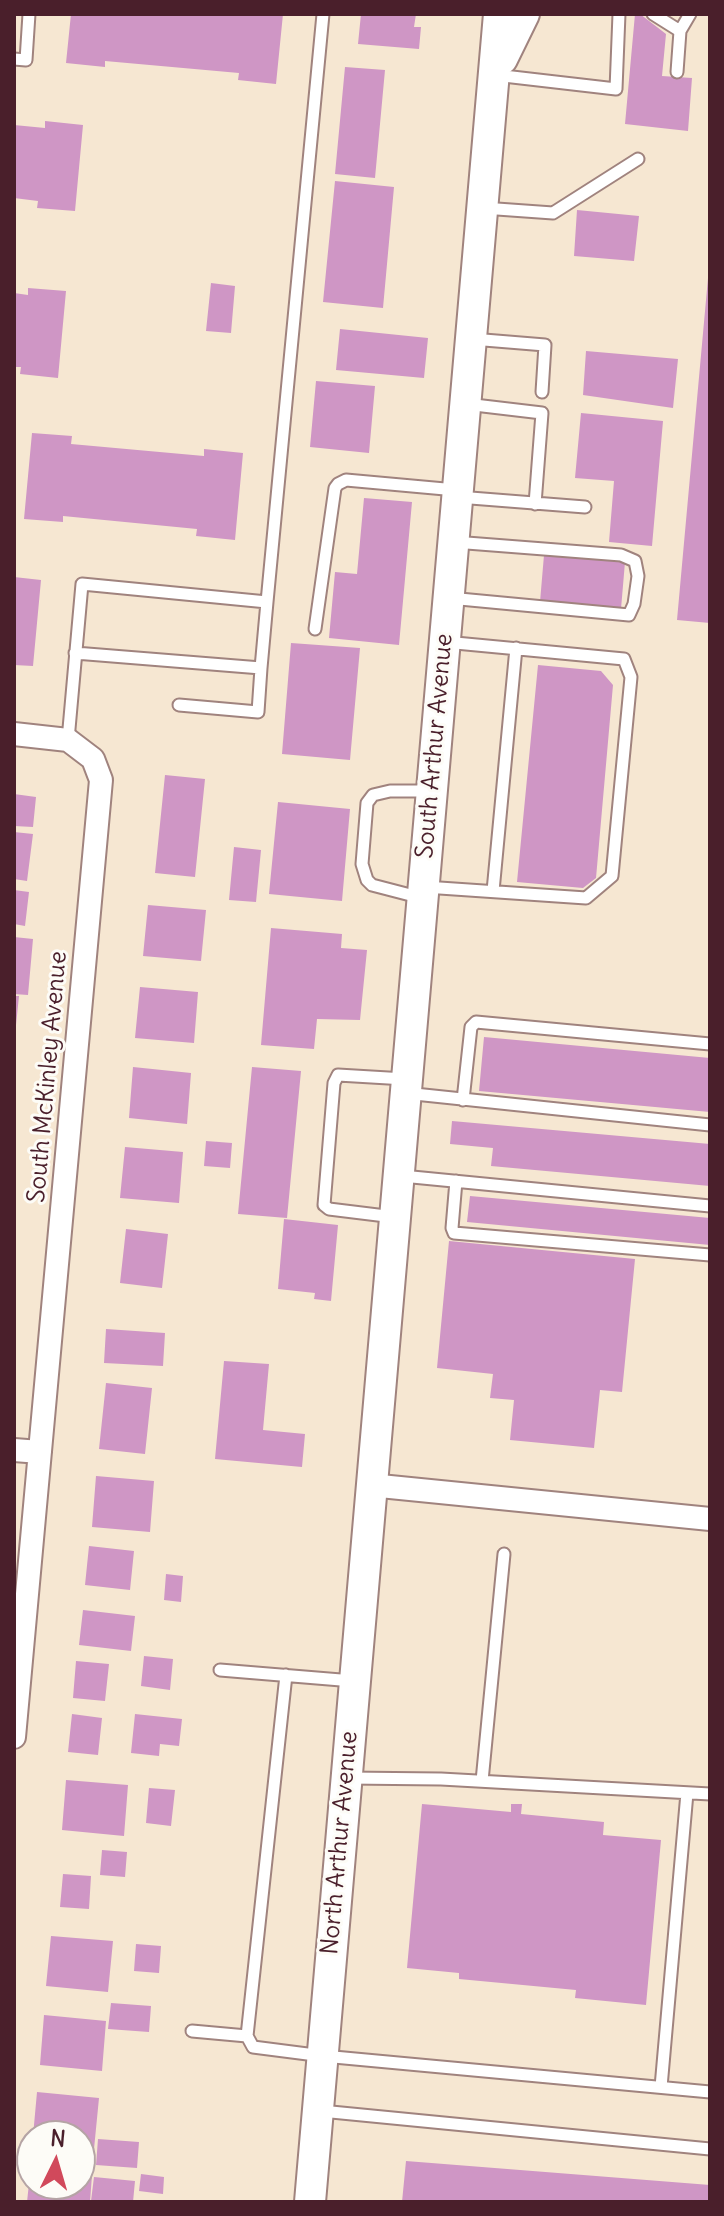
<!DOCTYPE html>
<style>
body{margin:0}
#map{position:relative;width:724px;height:2216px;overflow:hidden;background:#f6e7d2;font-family:Delius,sans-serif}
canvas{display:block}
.frame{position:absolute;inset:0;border:16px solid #4a1f2b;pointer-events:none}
.north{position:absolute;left:16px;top:2120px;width:80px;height:80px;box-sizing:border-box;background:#fdfcf7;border:2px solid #b5a4a5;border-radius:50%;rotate:5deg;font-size:22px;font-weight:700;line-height:32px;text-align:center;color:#4a1f2b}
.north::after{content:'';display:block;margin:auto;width:28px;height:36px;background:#d1495b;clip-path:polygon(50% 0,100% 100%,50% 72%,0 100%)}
</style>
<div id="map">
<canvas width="724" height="2216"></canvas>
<div class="frame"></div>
<div class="north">N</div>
</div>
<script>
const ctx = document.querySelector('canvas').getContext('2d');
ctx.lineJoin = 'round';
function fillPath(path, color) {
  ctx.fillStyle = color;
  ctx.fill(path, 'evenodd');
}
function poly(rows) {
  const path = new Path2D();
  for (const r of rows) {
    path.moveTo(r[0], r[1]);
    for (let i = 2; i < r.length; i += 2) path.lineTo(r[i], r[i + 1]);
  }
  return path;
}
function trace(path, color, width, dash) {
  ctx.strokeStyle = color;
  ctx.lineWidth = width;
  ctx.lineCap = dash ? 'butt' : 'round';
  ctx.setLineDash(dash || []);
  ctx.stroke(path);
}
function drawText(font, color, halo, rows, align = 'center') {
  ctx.font = font + ' Delius,sans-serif';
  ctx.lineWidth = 6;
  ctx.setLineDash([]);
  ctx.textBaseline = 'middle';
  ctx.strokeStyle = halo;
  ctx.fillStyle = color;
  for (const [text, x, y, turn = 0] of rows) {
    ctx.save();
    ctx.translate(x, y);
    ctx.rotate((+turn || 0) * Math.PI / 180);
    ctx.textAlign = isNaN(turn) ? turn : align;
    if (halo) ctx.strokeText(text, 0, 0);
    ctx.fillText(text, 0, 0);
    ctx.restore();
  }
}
const building = poly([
 [71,14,283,14,276,84,238,80,239,73,105,61,105,67,66,63],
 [361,14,416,14,414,27,421,27,419,49,358,44],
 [635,14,640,14,666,34,662,76,692,78,688,131,625,124],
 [345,67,385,70,375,178,335,174],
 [45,121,83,125,75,211,37,208,38,201,14,198,14,125,45,128],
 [335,181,394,187,383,308,323,302],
 [577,210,639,216,634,261,574,256],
 [708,278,710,278,710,623,677,620],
 [211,283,235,286,231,333,206,331],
 [28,288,66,291,58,378,20,374,21,367,14,367,14,293,28,295],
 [340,329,428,338,424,378,336,370],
 [586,351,678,359,673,408,583,395],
 [316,381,375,386,369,453,310,447],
 [581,413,663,421,652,546,609,542,614,481,575,478],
 [32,433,72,436,71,444,204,456,204,449,243,453,235,540,196,536,197,529,63,516,63,522,24,519],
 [364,498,412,502,399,645,329,638,335,572,357,574],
 [544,555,625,562,621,609,540,602],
 [14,577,41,580,33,666,14,665],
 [291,643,360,648,350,760,282,754],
 [538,665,601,671,613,685,596,878,583,888,517,882],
 [165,775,205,779,195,877,155,873],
 [14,794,36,797,33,827,14,826],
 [278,802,350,809,342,901,269,894],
 [14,832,33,834,27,881,14,879],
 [234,847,261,850,256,902,229,900],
 [14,890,29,892,25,926,14,924],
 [148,905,206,910,201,961,143,956],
 [271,928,342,934,341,948,367,950,360,1020,317,1019,314,1049,261,1045],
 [14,937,33,939,28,995,14,994],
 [140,987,198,992,194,1043,135,1038],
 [14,996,19,996,16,1025,14,1025],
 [484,1037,710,1058,710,1112,479,1091],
 [133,1067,191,1073,187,1124,129,1118],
 [252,1067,301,1071,287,1218,238,1214],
 [452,1121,710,1144,710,1186,491,1166,493,1148,450,1144],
 [206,1141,232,1143,230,1168,204,1166],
 [125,1147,183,1152,179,1203,120,1198],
 [470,1196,710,1218,710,1245,467,1222],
 [284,1219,338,1225,331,1301,314,1299,315,1293,278,1289],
 [126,1229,168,1234,162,1288,120,1283],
 [449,1241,635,1259,622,1392,600,1390,594,1448,510,1440,514,1400,490,1398,493,1374,437,1368],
 [106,1329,165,1333,163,1366,104,1363],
 [224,1361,269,1364,263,1430,305,1434,302,1467,215,1459],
 [106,1383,152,1388,145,1454,99,1449],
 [96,1476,154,1481,150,1532,92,1527],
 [89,1546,134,1551,130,1590,85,1585],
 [166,1574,183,1576,181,1602,164,1600],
 [83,1610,135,1616,131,1651,79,1645],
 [144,1656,173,1659,170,1690,141,1686],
 [76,1661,109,1664,105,1701,73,1698],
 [72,1714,102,1718,98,1755,68,1752],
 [135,1714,182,1719,179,1746,160,1744,159,1756,131,1753],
 [66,1780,128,1785,124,1836,62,1830],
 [149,1788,175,1790,171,1826,146,1823],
 [422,1804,511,1812,511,1804,522,1804,521,1814,604,1822,603,1835,661,1840,646,2005,575,1998,576,1990,459,1979,459,1973,407,1968],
 [102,1850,127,1852,125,1877,100,1875],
 [63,1874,91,1876,89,1909,60,1907],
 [51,1936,113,1941,108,1992,46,1986],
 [136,1944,161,1946,159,1973,134,1971],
 [111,2003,151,2006,149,2032,108,2029],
 [44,2015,106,2021,102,2071,40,2065],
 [37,2092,99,2098,94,2149,80,2147,80,2136,33,2136],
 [98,2139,139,2142,137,2168,96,2165],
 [406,2161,710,2185,710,2202,402,2202],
 [30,2174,32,2174,32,2184,80,2184,80,2174,92,2175,90,2202,27,2202],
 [141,2174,164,2177,163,2194,139,2191],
 [94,2177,135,2181,133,2202,91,2201]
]);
const lane = poly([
 [653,14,680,31,677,72],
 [680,31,690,14],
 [14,59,26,60,29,14],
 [495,75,616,89,619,14],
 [483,208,553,213,638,159],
 [472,339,545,345,542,392],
 [466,404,542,413,535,504],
 [458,497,585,507],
 [449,598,629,615,634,604,638,576,635,561,621,555,454,542],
 [315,629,335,488,338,484,346,480,456,490],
 [75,653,261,668,267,602],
 [179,705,258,712,261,668],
 [68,740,82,584,267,602,323,14],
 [425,887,586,898,612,876,631,677,624,659,445,642],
 [493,891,516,648],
 [422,898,372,885,367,880,362,864,367,803,373,795,390,791,429,791],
 [405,1093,710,1125],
 [463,1100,471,1027,476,1022,710,1044],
 [402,1176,710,1206],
 [456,1181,452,1228,454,1233,710,1255],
 [394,1217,329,1209,324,1205,334,1083,338,1075,405,1079],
 [220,1670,353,1681],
 [286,1675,247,2036,253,2047,323,2056,710,2092],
 [347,1778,441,1779,710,1794],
 [482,1781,504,1554],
 [192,2031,247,2036],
 [661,2087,687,1793],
 [321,2111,710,2149]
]);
const street = poly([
 [14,734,68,740,93,759,101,780,14,1737],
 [14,1450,40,1452],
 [370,1485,710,1519]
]);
const secondary = poly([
 [502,59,524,14],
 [310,2202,499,14]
]);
const streetNames = [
 ["South Arthur Avenue",435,746,-85],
 ["South McKinley Avenue",48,1077,-85],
 ["North Arthur Avenue",340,1843,-85]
];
fillPath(building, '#cf96c5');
trace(lane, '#a0837e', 15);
trace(street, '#a0837e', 26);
trace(secondary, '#a0837e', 34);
trace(lane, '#fff', 11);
trace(street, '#fff', 22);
trace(secondary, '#fff', 30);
drawText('24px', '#4a1f2b', '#fdfcf7', streetNames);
</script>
